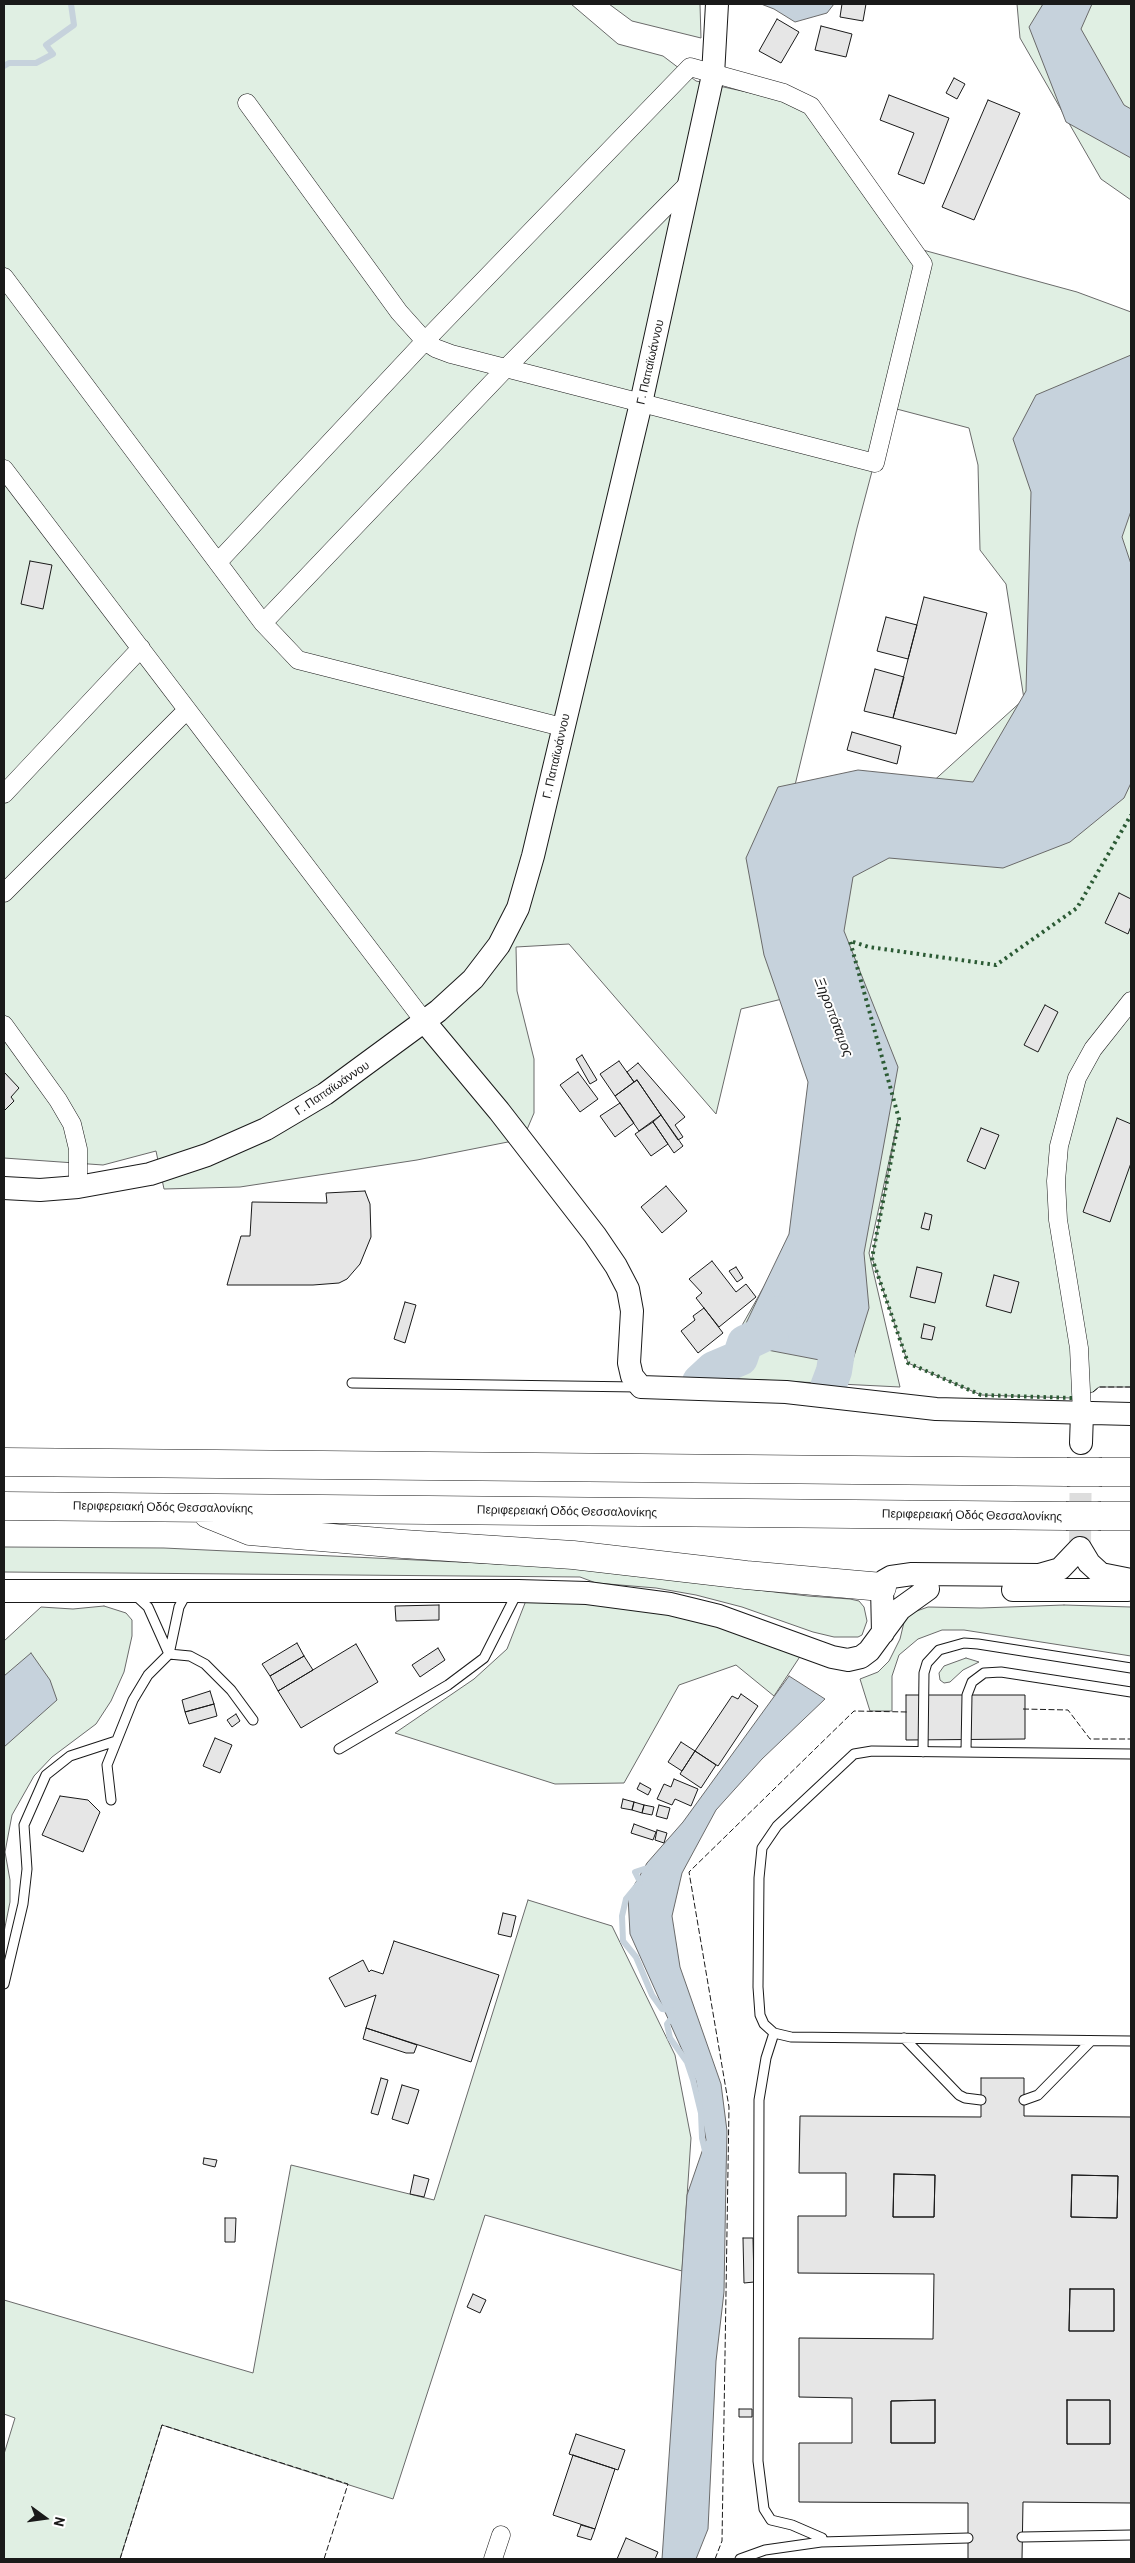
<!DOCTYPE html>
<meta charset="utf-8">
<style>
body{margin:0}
#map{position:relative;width:1135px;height:2563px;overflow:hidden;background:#fff;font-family:Barlow,sans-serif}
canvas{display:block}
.frame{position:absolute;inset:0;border:5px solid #1a1a1a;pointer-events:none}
.north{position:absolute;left:20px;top:2493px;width:50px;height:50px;-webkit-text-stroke:4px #fff;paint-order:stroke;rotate:104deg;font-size:14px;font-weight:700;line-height:20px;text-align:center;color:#1a1a1a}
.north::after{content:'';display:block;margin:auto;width:18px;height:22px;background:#1a1a1a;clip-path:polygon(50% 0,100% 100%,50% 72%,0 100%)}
</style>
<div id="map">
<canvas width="1135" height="2563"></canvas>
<div class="frame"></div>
<div class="north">N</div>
</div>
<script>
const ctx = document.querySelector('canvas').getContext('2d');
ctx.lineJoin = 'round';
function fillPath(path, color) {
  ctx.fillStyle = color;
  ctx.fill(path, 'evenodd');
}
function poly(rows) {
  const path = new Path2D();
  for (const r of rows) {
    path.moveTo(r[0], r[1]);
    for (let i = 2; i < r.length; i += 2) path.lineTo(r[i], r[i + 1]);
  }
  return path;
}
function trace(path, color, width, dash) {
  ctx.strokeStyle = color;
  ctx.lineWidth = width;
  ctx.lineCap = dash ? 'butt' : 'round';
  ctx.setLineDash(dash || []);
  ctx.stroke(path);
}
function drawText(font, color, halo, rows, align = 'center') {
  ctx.font = font + ' Barlow,sans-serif';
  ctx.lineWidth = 4;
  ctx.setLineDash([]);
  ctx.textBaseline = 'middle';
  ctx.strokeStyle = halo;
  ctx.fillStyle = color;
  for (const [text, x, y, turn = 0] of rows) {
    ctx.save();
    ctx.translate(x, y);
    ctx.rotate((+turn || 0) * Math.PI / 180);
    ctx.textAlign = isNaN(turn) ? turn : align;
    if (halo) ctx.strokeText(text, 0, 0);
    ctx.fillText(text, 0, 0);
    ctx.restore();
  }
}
const green = poly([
 [4,4,571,4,618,44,663,56,696,81,811,106,923,250,1077,292,1131,312,1131,1387,1099,1387,1093,1392,1072,1398,981,1395,908,1363,872,1258,898,1120,869,1253,900,1387,700,1377,736,1336,835,1161,815,991,741,1009,716,1114,569,944,516,947,517,991,534,1059,534,1113,523,1139,417,1160,240,1187,164,1189,156,1151,103,1165,4,1158,4,4],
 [889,407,969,428,978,465,980,550,1006,584,1024,699,929,785,789,810,857,528,889,407],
 [609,4,700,4,701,38,632,21,609,4],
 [1017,4,1131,4,1131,200,1101,179,1020,38,1017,4],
 [4,1547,164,1548,564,1567,808,1596,850,1599,859,1601,864,1607,867,1621,862,1635,858,1637,834,1637,813,1632,742,1607,696,1595,656,1588,596,1583,580,1577,4,1572,4,1547],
 [527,1598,622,1605,693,1616,801,1655,774,1696,736,1665,679,1685,624,1783,555,1784,395,1733,474,1679,507,1649,527,1598],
 [1064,1605,1131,1607,1131,1656,964,1630,942,1630,918,1639,899,1655,892,1676,892,1711,870,1711,860,1679,878,1672,889,1661,900,1639,905,1618,911,1613,928,1607,981,1608,1064,1605],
 [104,1606,126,1613,132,1620,132,1636,124,1672,111,1701,96,1724,52,1757,34,1776,12,1815,5,1852,10,1880,10,1902,4,1932,4,1641,41,1607,73,1609,104,1606],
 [966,1658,979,1662,963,1670,950,1682,944,1683,940,1680,939,1673,944,1666,966,1658],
 [528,1900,612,1926,675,2055,691,2138,682,2271,485,2215,393,2499,162,2425,120,2559,4,2559,4,2454,15,2418,4,2414,4,2300,253,2373,291,2165,434,2200,528,1900]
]);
const water = poly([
 [761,4,834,4,827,13,795,22,774,9,761,4],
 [1043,4,1092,4,1081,29,1124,105,1131,109,1131,158,1066,122,1029,27,1043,4],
 [1131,355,1131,511,1122,537,1131,564,1131,783,1124,798,1070,842,1003,868,889,858,853,877,844,931,898,1067,864,1253,869,1308,851,1366,736,1344,789,1234,808,1082,764,955,746,858,778,787,858,770,973,782,1026,691,1031,492,1013,439,1036,395,1131,355],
 [31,1653,50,1680,57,1700,4,1747,4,1676,31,1653],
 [789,1676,825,1699,762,1759,716,1810,682,1873,672,1916,680,1967,721,2084,727,2131,726,2176,724,2292,716,2361,708,2529,696,2559,662,2559,687,2195,706,2140,696,2081,630,1934,628,1896,647,1863,683,1822,789,1676]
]);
const stream = poly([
 [4,66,9,63,36,63,53,54,46,45,74,25,71,4],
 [650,1867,635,1872,640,1882,626,1899,622,1916,623,1941,636,1957,652,1995,662,2009,671,2010],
 [673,2016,667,2024,670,2038,687,2062,693,2080,701,2113,702,2138,706,2155]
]);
const river = poly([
 [806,1334,827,1338,837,1352,834,1371,828,1387],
 [700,1382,714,1369,740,1358,745,1343,766,1333,779,1314]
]);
const building = poly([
 [842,4,866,4,863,21,840,17,842,4],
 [777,19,799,32,781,63,759,51,777,19],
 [821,26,852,34,846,57,815,50,821,26],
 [954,78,965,84,957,99,946,93,954,78],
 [889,95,949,118,924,184,898,174,914,133,880,120,889,95],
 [988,100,1020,113,974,220,942,207,988,100],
 [30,561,52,565,43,609,21,604,30,561],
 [924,597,987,613,956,734,893,718,924,597],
 [886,617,917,625,908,659,877,651,886,617],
 [875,669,904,677,893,718,864,711,875,669],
 [852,732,901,746,897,764,847,750,852,732],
 [1119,893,1131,899,1131,926,1128,934,1105,923,1119,893],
 [1045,1005,1058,1012,1038,1052,1024,1045,1045,1005],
 [582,1055,597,1080,590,1084,576,1059,582,1055],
 [619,1061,634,1082,615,1096,600,1074,619,1061],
 [638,1063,685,1117,675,1125,683,1137,678,1140,637,1080,634,1082,627,1072,638,1063],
 [4,1072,19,1088,11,1097,14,1101,4,1111,4,1072],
 [578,1072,598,1099,580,1112,560,1085,578,1072],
 [637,1080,661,1115,639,1131,615,1096,637,1080],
 [620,1103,634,1123,615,1137,600,1116,620,1103],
 [661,1115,683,1146,674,1153,653,1122,661,1115],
 [1117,1118,1131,1124,1131,1163,1110,1222,1083,1212,1117,1118],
 [653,1122,668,1144,651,1156,635,1134,653,1122],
 [981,1128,999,1135,985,1169,967,1161,981,1128],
 [666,1186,687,1211,662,1233,641,1207,666,1186],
 [365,1191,370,1204,371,1237,360,1264,347,1279,339,1283,313,1285,227,1285,241,1236,250,1236,252,1202,327,1203,326,1193,365,1191],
 [925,1213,932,1215,929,1230,921,1228,925,1213],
 [712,1261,736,1292,746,1284,756,1297,719,1327,696,1298,702,1293,689,1279,712,1261],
 [736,1267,743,1278,737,1282,729,1271,736,1267],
 [917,1267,942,1273,935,1303,910,1297,917,1267],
 [994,1275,1019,1282,1011,1313,986,1306,994,1275],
 [405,1302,416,1305,405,1343,394,1339,405,1302],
 [704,1308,723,1333,698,1353,681,1331,695,1320,693,1316,704,1308],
 [924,1324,935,1327,932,1340,921,1338,924,1324],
 [439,1605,439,1620,396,1621,395,1606,439,1605],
 [297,1643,304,1656,270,1676,262,1664,297,1643],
 [356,1644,378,1682,301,1728,278,1691,356,1644],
 [438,1648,445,1660,420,1677,412,1665,438,1648],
 [304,1656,313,1670,278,1691,270,1676,304,1656],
 [210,1691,214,1704,185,1712,182,1700,210,1691],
 [741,1694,758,1706,718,1766,695,1751,732,1696,738,1699,741,1694],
 [906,1695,1025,1695,1025,1739,906,1740,906,1695],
 [214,1704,217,1716,189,1724,185,1712,214,1704],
 [236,1714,240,1721,232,1727,227,1720,236,1714],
 [215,1738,232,1745,220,1773,203,1766,215,1738],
 [681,1742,695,1751,682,1771,668,1762,681,1742],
 [695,1751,716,1765,701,1788,680,1774,695,1751],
 [674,1779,698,1789,691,1806,675,1799,672,1805,657,1799,664,1784,671,1787,674,1779],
 [640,1783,651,1789,648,1795,637,1789,640,1783],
 [60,1796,88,1800,100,1812,83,1852,42,1835,60,1796],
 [623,1799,634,1802,632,1810,621,1808,623,1799],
 [634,1802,644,1805,642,1813,632,1810,634,1802],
 [644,1805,654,1807,652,1815,642,1813,644,1805],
 [659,1805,670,1808,667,1819,656,1816,659,1805],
 [634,1824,656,1832,653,1840,631,1833,634,1824],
 [657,1830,667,1833,664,1843,655,1840,657,1830],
 [503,1913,516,1916,511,1937,498,1934,503,1913],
 [394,1941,499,1975,471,2062,366,2028,376,1995,345,2007,329,1978,363,1960,369,1972,371,1970,383,1974,394,1941],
 [366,2028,417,2045,414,2053,406,2053,363,2039,366,2028],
 [381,2078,388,2080,378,2115,371,2113,381,2078],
 [981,2078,1024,2078,1024,2116,1131,2117,1131,2503,1023,2502,1022,2559,968,2559,968,2503,799,2502,799,2443,852,2443,852,2398,799,2397,799,2338,933,2339,934,2274,798,2273,798,2216,846,2216,846,2173,799,2173,800,2116,981,2117,981,2078],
 [894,2174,935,2175,934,2217,893,2217,894,2174],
 [1072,2175,1118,2176,1117,2218,1071,2217,1072,2175],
 [1070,2289,1114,2289,1114,2331,1069,2331,1070,2289],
 [935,2400,935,2443,891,2443,891,2401,935,2400],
 [1067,2400,1110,2400,1110,2444,1067,2444,1067,2400],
 [402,2085,419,2090,408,2124,392,2119,402,2085],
 [204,2158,217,2160,215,2167,203,2164,204,2158],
 [894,2174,935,2175,934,2217,893,2217,894,2174],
 [414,2175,429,2179,424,2197,410,2194,414,2175],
 [1072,2175,1118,2176,1117,2218,1071,2217,1072,2175],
 [225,2218,236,2218,235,2242,225,2242,225,2218],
 [743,2238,753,2238,754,2282,744,2283,743,2238],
 [1070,2289,1114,2289,1114,2331,1069,2331,1070,2289],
 [473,2294,486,2300,480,2313,467,2307,473,2294],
 [935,2400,935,2443,891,2443,891,2401,935,2400],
 [1067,2400,1110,2400,1110,2444,1067,2444,1067,2400],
 [739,2409,752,2409,752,2417,739,2417,739,2409],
 [576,2434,625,2450,618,2470,569,2454,576,2434],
 [573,2455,615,2469,595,2529,553,2515,573,2455],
 [581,2525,595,2529,591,2540,577,2536,581,2525],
 [626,2538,658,2552,655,2559,617,2559,626,2538]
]);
const tertiaryTunnel = poly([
 [1080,1548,1081,1443]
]);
const service = poly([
 [352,1383,638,1387],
 [135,1595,148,1607,169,1654],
 [169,1654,190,1656,205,1664,231,1690,253,1720],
 [339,1749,448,1685,484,1658,518,1591],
 [966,1751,967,1695,972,1682,984,1673,1001,1672,1131,1692],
 [923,1752,924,1673,927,1663,939,1650,964,1643,978,1644,1131,1668],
 [1131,1754,872,1751,854,1754,777,1826,762,1848,759,1878,758,1987,760,2015,764,2024,774,2033,791,2037,1131,2041],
 [111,1800,107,1765,133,1700,148,1675,169,1654,179,1607,185,1596,188,1594],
 [4,1984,23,1904,27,1869,24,1825,46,1775,70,1756,116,1741],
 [774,2033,766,2058,759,2100,758,2461,764,2509,771,2520,792,2525,822,2538,821,2542],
 [904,2038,959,2095,965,2098,981,2100],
 [1024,2100,1038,2095,1091,2041],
 [1022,2537,1131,2535],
 [740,2559,765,2550,821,2542,968,2538]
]);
const minor = poly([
 [4,277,263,623,298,660,562,727],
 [4,469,424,1021],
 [218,562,425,341,690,67,784,93,811,106,923,264,875,463,451,354,435,348,425,341,399,312,247,103],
 [263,623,506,368,690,182],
 [4,794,141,648],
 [4,893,186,711],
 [4,1025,58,1100,72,1124,78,1149,78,1187],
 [1082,1413,1079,1348,1058,1220,1056,1181,1059,1146,1077,1078,1093,1049,1131,1001],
 [493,2559,501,2535]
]);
const tertiary = poly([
 [424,1021,499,1111,595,1235,616,1266,628,1289,632,1311,629,1363,632,1376,641,1387,786,1392,936,1409,1131,1414],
 [4,1188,40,1190,78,1187,150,1174,207,1155,266,1129,325,1094,438,1011,473,979,499,945,518,908,533,856,641,403,713,75,717,4],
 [1081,1443,1082,1413],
 [1013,1590,1128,1590],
 [4,1591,518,1591,587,1593,670,1604,719,1616,832,1657,848,1660,861,1657,869,1651,900,1609,928,1589],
 [883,1633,882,1587,884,1581,891,1577,912,1574,1039,1575,1060,1569,1080,1548,1089,1563,1101,1574,1131,1580]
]);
const trunk = poly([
 [4,1462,1067,1472],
 [1102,1472,1131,1472],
 [4,1506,1066,1516],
 [208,1514,250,1531,403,1544,573,1555,746,1575,882,1587],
 [1101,1516,1131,1516]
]);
const trunkBridge = poly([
 [1067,1472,1102,1472],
 [1066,1516,1101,1516]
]);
const hedge = poly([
 [1072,1398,981,1395,908,1363,872,1258,899,1119,850,941,869,947,996,965,1077,908,1131,815]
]);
const fence = poly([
 [1093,1392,1099,1387,1131,1387],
 [1023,1709,1068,1710,1090,1739,1131,1739],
 [120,2559,162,2425,348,2484,324,2559],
 [715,2559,722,2541,729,2107,689,1872,854,1711,908,1712]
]);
const streetNames = [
 ["Γ. Παπαϊωάννου",650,362,-77],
 ["Γ. Παπαϊωάννου",556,756,-77],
 ["Γ. Παπαϊωάννου",332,1088,-34],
 ["Περιφερειακή Οδός Θεσσαλονίκης",163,1507,1],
 ["Περιφερειακή Οδός Θεσσαλονίκης",567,1511,1],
 ["Περιφερειακή Οδός Θεσσαλονίκης",972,1515,1]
];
const waterNames = [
 ["Ξηροπόταμος",834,1017,69]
];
fillPath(green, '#e0efe3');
trace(green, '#6a6a6a', 1);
fillPath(water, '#c6d2dc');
trace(water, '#6a6a6a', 1);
trace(stream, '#c6d2dc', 6);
trace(river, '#c6d2dc', 36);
fillPath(building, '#e6e6e6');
trace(building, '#1a1a1a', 1);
trace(tertiaryTunnel, '#ddd', 22, [22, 11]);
trace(service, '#1a1a1a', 11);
trace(minor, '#1a1a1a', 19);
trace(tertiary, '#1a1a1a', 24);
trace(trunk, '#1a1a1a', 29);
trace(service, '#fff', 9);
trace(minor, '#fff', 18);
trace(tertiary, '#fff', 22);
trace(trunk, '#fff', 28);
trace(trunkBridge, '#1a1a1a', 29, []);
trace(trunkBridge, '#fff', 28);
trace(hedge, '#2b5a34', 4, [2.5, 4]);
trace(fence, '#1a1a1a', 1, [6, 2.5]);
drawText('12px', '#1a1a1a', '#fff', streetNames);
drawText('italic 14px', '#1a1a1a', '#fff', waterNames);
</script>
